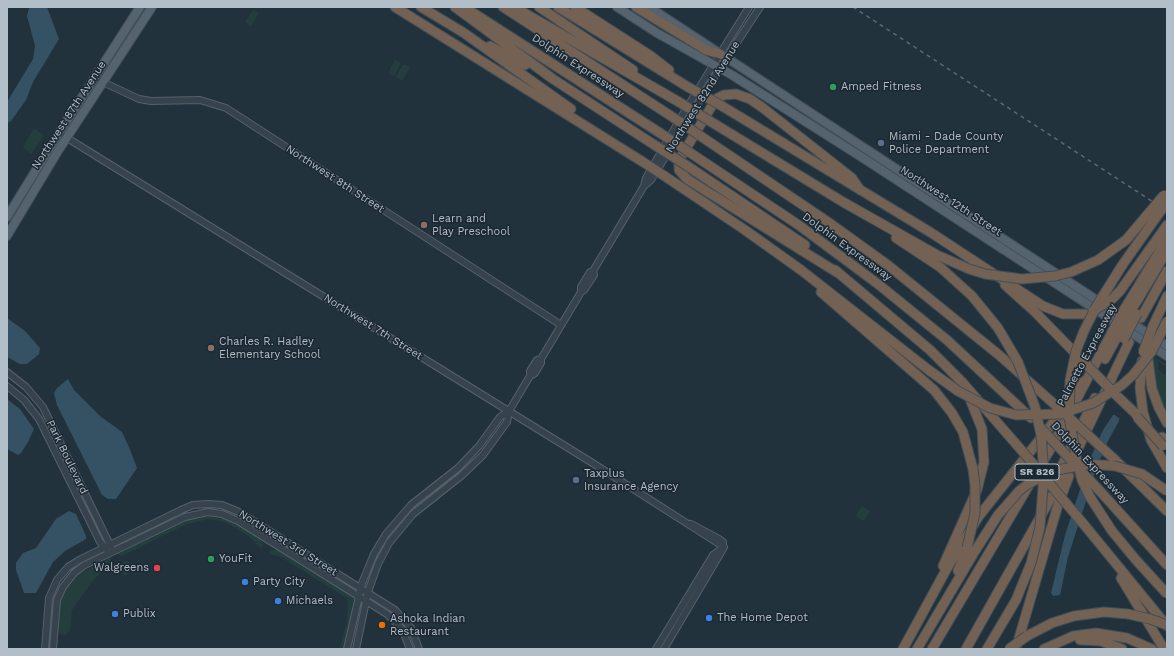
<!DOCTYPE html>
<style>
body{margin:0}
#map{position:relative;width:1174px;height:656px;overflow:hidden;background:#22323d;font-family:"Work Sans",sans-serif}
canvas{display:block}
.frame{position:absolute;inset:0;border:8px solid #b2bec8;pointer-events:none}
</style>
<div id="map">
<canvas width="1174" height="656"></canvas>
<div class="frame"></div>
</div>
<script>
const ctx = document.querySelector('canvas').getContext('2d');
ctx.lineJoin = 'round';
function fillPath(path, color) {
  ctx.fillStyle = color;
  ctx.fill(path, 'evenodd');
}
function poly(rows) {
  const path = new Path2D();
  for (const r of rows) {
    path.moveTo(r[0], r[1]);
    for (let i = 2; i < r.length; i += 2) path.lineTo(r[i], r[i + 1]);
  }
  return path;
}
function trace(path, color, width, dash) {
  ctx.strokeStyle = color;
  ctx.lineWidth = width;
  ctx.lineCap = dash ? 'butt' : 'round';
  ctx.setLineDash(dash || []);
  ctx.stroke(path);
}
function drawText(font, color, halo, rows, align = 'center') {
  ctx.font = font + ' "Work Sans",sans-serif';
  ctx.lineWidth = 3;
  ctx.setLineDash([]);
  ctx.textBaseline = 'middle';
  ctx.strokeStyle = halo;
  ctx.fillStyle = color;
  for (const [text, x, y, turn = 0] of rows) {
    ctx.save();
    ctx.translate(x, y);
    ctx.rotate((+turn || 0) * Math.PI / 180);
    ctx.textAlign = isNaN(turn) ? turn : align;
    if (halo) ctx.strokeText(text, 0, 0);
    ctx.fillText(text, 0, 0);
    ctx.restore();
  }
}
const green = poly([
 [253,10,259,13,251,26,245,22],
 [395,60,401,63,394,76,388,73],
 [403,64,410,67,402,81,396,77],
 [36,129,44,136,31,154,23,147,33,130],
 [1153,356,1167,365,1167,367,1158,361,1158,369,1164,375,1167,373,1167,415,1156,387],
 [862,506,870,511,863,521,856,516],
 [208,516,229,520,260,539,263,545,262,548,259,547,252,539,242,532,225,522,208,519,185,525,122,556,117,554,185,520],
 [270,550,277,550,354,598,349,627,344,649,340,647,347,622,348,599,281,557,270,554],
 [111,557,111,561,90,584,72,610,70,631,65,635,60,634,58,626,59,607,66,588,79,574],
 [126,561,130,563,130,571,126,576,121,573,119,568,121,563]
]);
const water = poly([
 [31,7,47,7,59,39,33,82,26,100,11,121,7,123,7,102,33,59,35,46,27,16,29,8],
 [7,318,25,331,40,348,39,354,27,364,20,364,7,357],
 [68,379,74,390,100,416,122,432,129,447,137,468,116,499,108,499,102,495,57,405,54,393,57,388],
 [7,399,20,409,34,429,28,442,21,453,18,455,7,449],
 [1113,415,1115,415,1119,418,1119,421,1109,439,1097,467,1068,557,1060,595,1053,596,1051,593,1065,535,1090,459,1103,430],
 [69,511,76,514,86,536,86,539,65,551,53,562,36,593,24,593,16,570,16,563,23,553,36,548,56,519]
]);
const minor = poly([
 [94,78,139,99,151,101,200,100,226,108,561,325],
 [59,133,591,462,724,547],
 [644,186,646,178,683,114,749,7],
 [593,271,644,186,651,180,715,76,760,7],
 [541,359,581,292,581,287,590,272,593,271,594,275,584,290,581,292],
 [7,372,26,387,43,407,111,547],
 [7,386,24,400,39,419,100,542,106,549],
 [45,649,49,598,57,580,68,567,81,559,181,510,193,505,208,504,222,505,239,512,395,610,411,628,419,649],
 [53,649,57,600,63,587,74,573,83,566,185,517,208,512,222,514,238,521,387,614,402,629,410,649],
 [347,649,362,583,374,554,386,534,411,505,458,468,479,446,500,417,509,411,530,376,535,373,541,363,541,359,537,360,530,371,530,376],
 [356,649,368,592,378,564,389,543,413,514,461,476,483,455,507,422,509,411],
 [656,649,713,555,724,547],
 [664,649,723,549,723,542,719,539,691,524]
]);
const major = poly([
 [617,7,657,33,732,75,863,158,1167,356],
 [649,7,1167,346],
 [7,217,59,133,140,7],
 [7,236,58,151,152,7]
]);
const highway = poly([
 [395,7,643,162],
 [421,7,464,33,571,109],
 [455,7,553,79,653,144],
 [464,7,660,133],
 [503,7,671,116],
 [514,7,679,102],
 [539,7,633,70],
 [558,7,688,87],
 [575,7,651,56,669,70],
 [636,7,706,50,720,54],
 [490,46,525,65],
 [722,106,930,232,1043,306,1063,314,1085,314],
 [708,120,843,202,937,255,969,269],
 [699,135,828,222,889,266,999,355,1053,403],
 [689,152,800,226,878,284,947,340,1031,418],
 [689,167,805,245],
 [663,175,745,230,801,270,930,371],
 [896,238,940,267,972,296],
 [835,270,930,350,963,383,1023,452],
 [838,273,687,179,679,170,679,160,716,99,724,95,736,94,750,99,763,108,852,178,860,190],
 [1005,285,1035,312,1080,358],
 [821,292,934,390,952,413,963,432,973,469],
 [1112,299,1120,291,1167,225],
 [1125,308,1167,239],
 [1131,311,1167,251],
 [1141,318,1167,271],
 [1153,326,1167,296],
 [1147,352,1152,389,1159,408,1167,423],
 [1105,359,1118,335],
 [1142,361,1140,388,1143,412,1151,440,1167,468],
 [1115,394,1137,415],
 [1162,437,1167,441],
 [1112,457,1167,511],
 [1058,474,1095,398],
 [1098,489,1167,565],
 [1086,527,1167,626],
 [943,566,977,490,984,462,982,429,968,394],
 [958,571,967,548],
 [1121,578,1164,649],
 [1027,636,1052,623,1074,616,1104,612,1128,614],
 [1080,640,1101,641,1122,649],
 [1017,645,1058,505,1069,476],
 [903,649,946,570,979,516,1052,424,1077,387,1086,380],
 [917,649,975,551],
 [932,649,1051,448,1112,332],
 [966,649,1074,457,1129,342],
 [987,649,1016,600],
 [1044,649,1073,636,1096,633,1127,638,1152,649]
]);
const rail = poly([
 [853,7,1167,211]
]);
const highwayBridge = poly([
 [688,87,722,106],
 [679,102,708,120],
 [671,116,699,135],
 [660,133,689,152],
 [653,144,689,167],
 [643,162,663,175],
 [1167,202,1123,264,1096,307,1084,331,1076,351,1070,380,1069,417,1077,462,1082,480,1090,497,1112,531,1136,560,1167,594],
 [969,269,985,274,1022,279,1055,276,1071,272,1098,260,1126,240,1164,195],
 [972,296,998,328,1018,362,1035,407,1041,435,1044,473,1040,527,1031,563,1016,600],
 [1093,311,1112,299],
 [1112,332,1125,308],
 [1118,335,1131,311],
 [1124,339,1137,314],
 [1143,352,1153,326],
 [1080,358,1115,394],
 [930,371,958,391,990,408,1016,415,1060,414,1093,403,1122,385,1133,375,1152,351,1167,321],
 [1053,403,1112,457],
 [1137,417,1163,446],
 [1039,426,1098,489],
 [1023,452,1086,527],
 [967,548,975,513,975,486,973,469],
 [975,551,998,515,1019,491,1028,484,1052,471,1088,464,1115,466,1142,474,1167,491],
 [1128,614,1150,619,1167,625],
 [1009,649,1027,636]
]);
const markers = [
 [833,87,4,"#2e9e5b"],
 [881,143,4,"#5c6f8a"],
 [424,225,4,"#8d6e63"],
 [211,348,4,"#8d6e63"],
 [576,480,4,"#5c6f8a"],
 [211,559,4,"#2e9e5b"],
 [157,568,4,"#e0444e"],
 [245,582,4,"#3f7fe0"],
 [278,601,4,"#3f7fe0"],
 [115,614,4,"#3f7fe0"],
 [709,618,4,"#3f7fe0"],
 [382,625,4,"#e8710a"]
];
const shields = [
 [1037,472,44]
];
const shieldNames = [
 ["SR 826",1037,472]
];
const streetNames = [
 ["Dolphin Expressway",578,66,33],
 ["Northwest 82nd Avenue",703,97,-58],
 ["Northwest 87th Avenue",69,115,-57],
 ["Northwest 8th Street",335,179,33],
 ["Northwest 12th Street",951,201,33],
 ["Dolphin Expressway",847,247,36],
 ["Northwest 7th Street",373,327,32],
 ["Palmetto Expressway",1087,355,-62],
 ["Park Boulevard",67,457,64],
 ["Dolphin Expressway",1090,463,47],
 ["Northwest 3rd Street",288,543,32]
];
const poiNames = [
 ["Amped Fitness",841,87],
 ["Miami - Dade County",889,137],
 ["Police Department",889,150],
 ["Learn and",432,219],
 ["Play Preschool",432,232],
 ["Charles R. Hadley",219,342],
 ["Elementary School",219,355],
 ["Taxplus",584,474],
 ["Insurance Agency",584,487],
 ["YouFit",219,559],
 ["Walgreens",149,568,"right"],
 ["Party City",253,582],
 ["Michaels",286,601],
 ["Publix",123,614],
 ["The Home Depot",717,618],
 ["Ashoka Indian",390,619],
 ["Restaurant",390,632]
];
fillPath(green, '#243e3d');
fillPath(water, '#355164');
trace(minor, '#54616b', 8);
trace(major, '#424f59', 10);
trace(highway, '#414e58', 11);
trace(minor, '#36434d', 6);
trace(major, '#54636d', 8);
trace(highway, '#736153', 9);
trace(rail, '#586874', 1.5, [4, 4]);
trace(highwayBridge, '#414e58', 11, []);
trace(highwayBridge, '#736153', 9);
for (const [x, y, r, color] of markers) {
  const dot = new Path2D();
  dot.arc(x, y, r, 0, 2 * Math.PI);
  ctx.fillStyle = color;
  ctx.fill(dot);
  trace(dot, '#1b2832', 1.5);
}
for (const [x, y, w] of shields) {
  const box = new Path2D();
  box.roundRect(x - w / 2, y - 8, w, 16, 3);
  ctx.fillStyle = '#1b2832';
  ctx.fill(box);
  trace(box, '#b2bec8', 1);
}
drawText('bold 10px', '#b2bec8', null, shieldNames);
drawText('11px', '#b2bec8', '#1b2832', streetNames);
drawText('11px', '#b2bec8', '#1b2832', poiNames, 'left');
</script>
